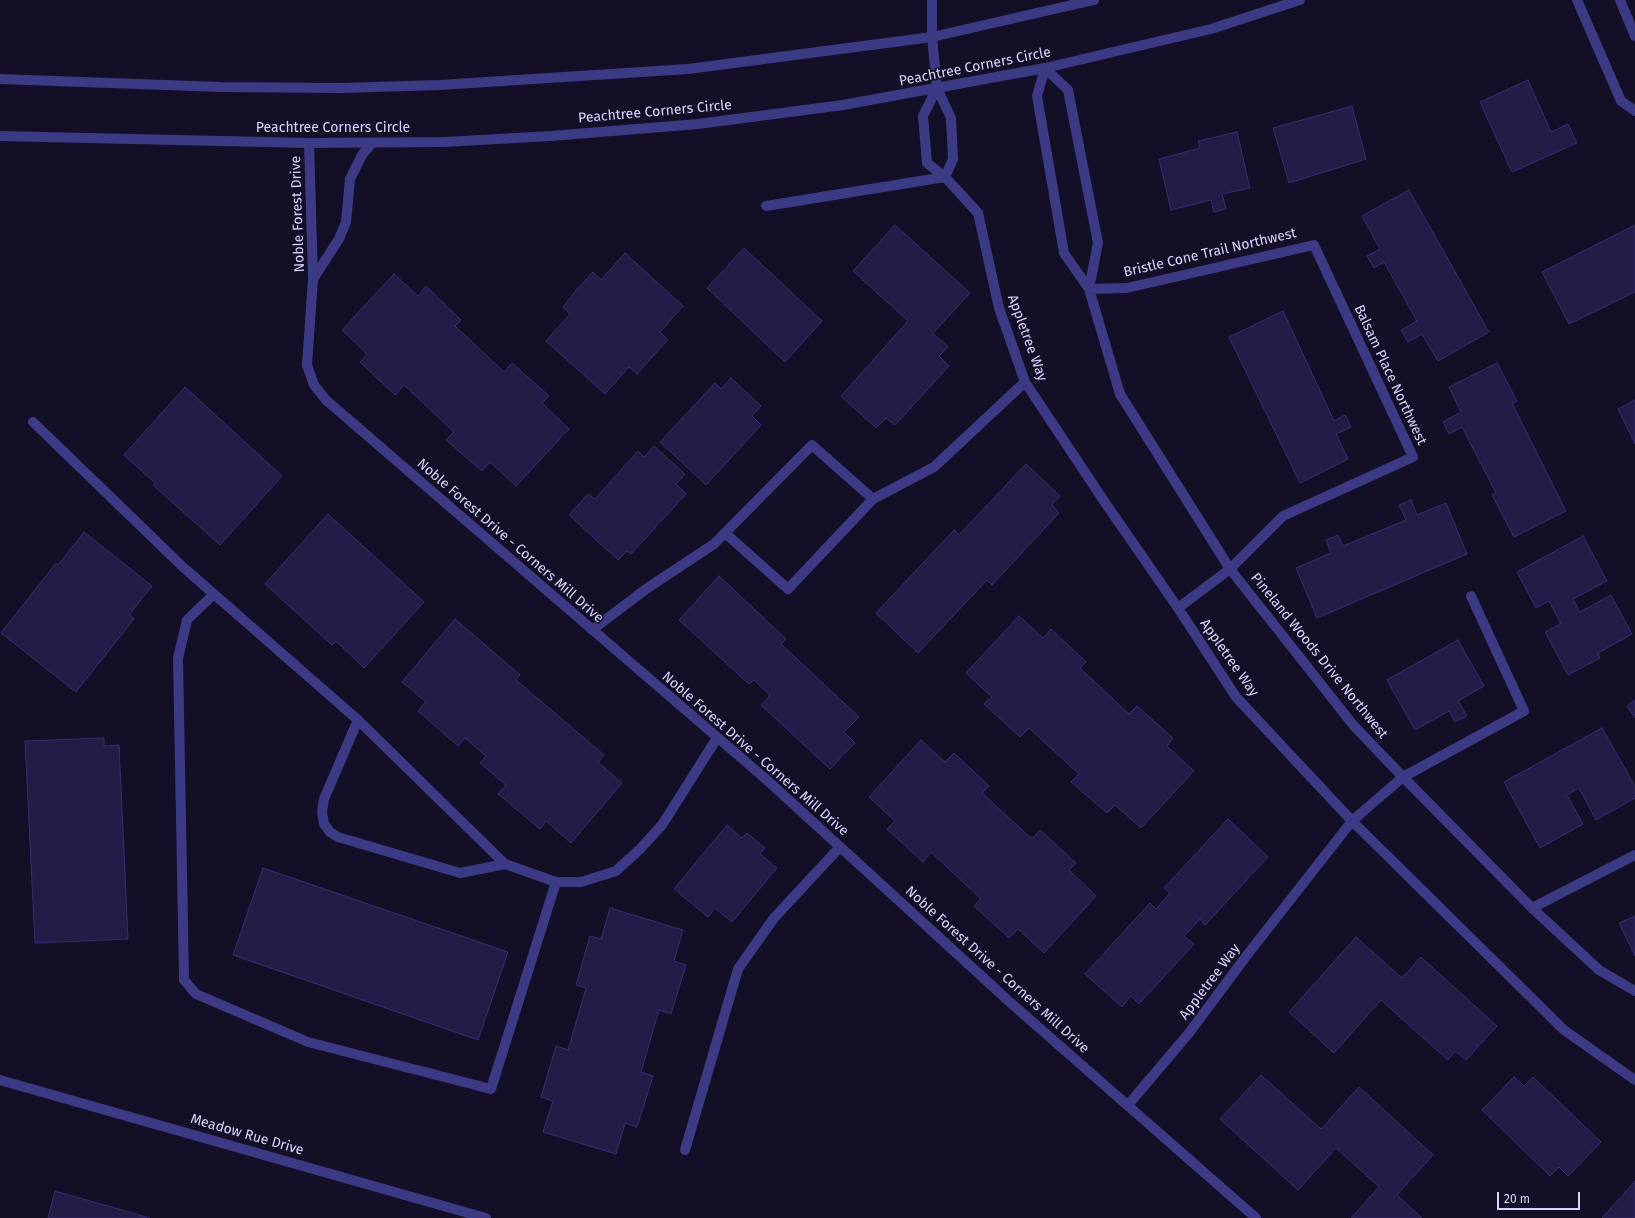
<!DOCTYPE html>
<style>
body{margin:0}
#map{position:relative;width:1635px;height:1218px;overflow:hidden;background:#130f26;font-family:"Fira Sans",sans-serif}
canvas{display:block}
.scale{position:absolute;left:1497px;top:1192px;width:83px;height:18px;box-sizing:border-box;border:2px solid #d9d4ff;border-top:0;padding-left:5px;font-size:12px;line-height:14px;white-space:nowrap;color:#d9d4ff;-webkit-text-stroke:3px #130f26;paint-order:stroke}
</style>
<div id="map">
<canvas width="1635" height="1218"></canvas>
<div class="scale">20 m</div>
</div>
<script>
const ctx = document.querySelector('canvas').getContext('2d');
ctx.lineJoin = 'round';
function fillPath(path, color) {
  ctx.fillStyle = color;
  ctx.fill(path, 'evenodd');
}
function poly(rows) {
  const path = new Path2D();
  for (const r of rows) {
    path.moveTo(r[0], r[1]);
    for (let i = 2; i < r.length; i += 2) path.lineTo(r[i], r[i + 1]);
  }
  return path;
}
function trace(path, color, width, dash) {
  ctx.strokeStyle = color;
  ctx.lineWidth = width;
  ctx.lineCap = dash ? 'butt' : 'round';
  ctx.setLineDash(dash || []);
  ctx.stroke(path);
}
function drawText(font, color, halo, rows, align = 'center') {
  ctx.font = font + ' "Fira Sans",sans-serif';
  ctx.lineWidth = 3.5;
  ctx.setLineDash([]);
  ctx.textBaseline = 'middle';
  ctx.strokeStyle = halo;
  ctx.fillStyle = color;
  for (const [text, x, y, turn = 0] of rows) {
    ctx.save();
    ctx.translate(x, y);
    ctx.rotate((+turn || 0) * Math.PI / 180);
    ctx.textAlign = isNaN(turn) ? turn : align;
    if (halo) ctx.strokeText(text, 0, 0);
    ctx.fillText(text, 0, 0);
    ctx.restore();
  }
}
const building = poly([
 [1528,80,1551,132,1568,124,1577,143,1512,172,1480,102,1528,80],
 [1352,106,1366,159,1289,183,1273,128,1352,106],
 [1237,132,1250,188,1222,194,1226,209,1214,212,1211,200,1171,210,1159,159,1200,148,1198,141,1237,132],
 [1409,190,1489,332,1438,361,1422,334,1408,342,1401,330,1417,321,1384,262,1374,268,1367,256,1380,249,1362,216,1409,190],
 [895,225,970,293,933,333,948,347,939,356,949,366,895,425,886,418,876,428,841,396,908,321,853,271,895,225],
 [1635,225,1635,292,1569,324,1542,272,1635,225],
 [744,248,822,321,785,362,707,288,744,248],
 [625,253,683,306,660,332,668,340,653,356,637,374,629,367,605,394,546,341,570,314,563,307,577,289,593,272,601,280,625,253],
 [394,274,418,296,426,286,461,320,455,326,504,372,512,363,549,396,542,403,569,429,516,486,490,462,482,471,446,440,454,432,404,385,395,395,360,362,367,354,342,330,394,274],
 [1283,311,1334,421,1345,415,1351,427,1336,434,1348,459,1300,483,1229,337,1283,311],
 [1497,363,1517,401,1512,403,1566,511,1514,537,1492,495,1496,493,1462,427,1449,434,1443,422,1461,412,1449,387,1497,363],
 [731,378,761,406,752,416,761,425,706,485,660,442,715,383,721,389,731,378],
 [185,387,282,476,220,545,153,485,155,483,124,455,185,387],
 [1635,400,1635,444,1618,409,1635,400],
 [654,446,685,474,676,484,686,494,631,554,627,551,618,560,569,515,588,494,595,499,638,451,644,457,654,446],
 [1026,464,1060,496,1052,505,1059,513,992,585,987,580,918,653,876,613,954,530,959,535,1026,464],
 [1411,500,1417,515,1446,503,1467,554,1317,618,1296,568,1331,553,1326,540,1338,535,1343,546,1406,520,1399,505,1411,500],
 [328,514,424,602,364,668,336,641,332,645,265,584,328,514],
 [84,532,152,586,129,615,134,619,76,692,1,633,56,563,58,565,84,532],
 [1583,536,1607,581,1573,599,1580,612,1611,595,1632,634,1598,653,1600,658,1568,675,1545,632,1561,624,1549,601,1536,608,1517,572,1583,536],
 [719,576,786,639,781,644,859,717,844,732,855,743,830,769,761,705,770,695,754,680,749,684,679,620,719,576],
 [1019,616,1043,638,1051,629,1086,662,1080,668,1129,714,1137,706,1173,738,1167,746,1194,771,1141,828,1115,805,1107,813,1071,782,1079,774,1029,728,1020,737,984,704,992,697,966,673,1019,616],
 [455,619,520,675,516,680,604,755,598,762,622,783,571,843,546,821,540,829,498,794,506,785,480,763,486,756,465,738,458,746,418,711,426,702,402,682,455,619],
 [1458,640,1484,686,1458,701,1467,716,1455,722,1449,711,1415,730,1387,680,1458,640],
 [1635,700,1635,718,1627,706,1635,700],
 [1602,728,1635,786,1635,798,1596,820,1579,788,1567,795,1583,824,1540,848,1504,782,1602,728],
 [104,738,104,746,119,745,128,939,35,943,25,741,104,738],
 [921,740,945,762,954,753,989,786,982,793,1032,839,1040,830,1076,863,1069,870,1096,896,1044,953,1018,929,1009,938,974,906,981,899,931,852,923,862,887,829,895,821,869,797,921,740],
 [1228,819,1268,857,1205,925,1200,919,1184,936,1194,944,1139,1004,1131,996,1122,1007,1085,974,1150,903,1156,909,1170,893,1164,888,1228,819],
 [727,825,742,838,747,833,765,848,760,854,777,868,732,922,715,908,708,917,674,889,727,825],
 [263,868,508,952,478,1040,233,955,263,868],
 [610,908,683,930,674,961,686,965,671,1014,659,1010,641,1072,653,1076,637,1127,625,1123,616,1154,543,1132,553,1101,541,1097,556,1046,568,1050,586,988,576,985,590,936,601,939,610,908],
 [1635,916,1635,956,1619,923,1635,916],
 [1356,937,1402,978,1421,957,1497,1026,1466,1060,1455,1051,1448,1060,1381,1000,1334,1053,1289,1012,1356,937],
 [1261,1075,1321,1129,1359,1087,1433,1155,1397,1195,1422,1218,1351,1218,1379,1187,1336,1148,1298,1190,1220,1119,1261,1075],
 [1514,1077,1524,1086,1533,1077,1601,1142,1568,1176,1559,1167,1550,1176,1482,1110,1514,1077],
 [1635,1181,1635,1218,1602,1218,1635,1181],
 [55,1191,150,1218,48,1218,55,1191]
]);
const service = poly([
 [766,206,945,177],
 [33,422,183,567,358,720,505,864,556,882,581,882,616,871,640,849,662,825,717,738],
 [214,594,187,620,178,658,184,980,196,994,308,1042,491,1089,556,882],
 [358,720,324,799,322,812,324,824,330,832,338,837,460,873,505,864],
 [685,1150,738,969,774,918,840,847]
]);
const minor = poly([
 [932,0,932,37,937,88,951,118,953,159,945,177],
 [1577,0,1621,101,1635,111],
 [1620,0,1635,36],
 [937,88,923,116,927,163,945,177,978,213,999,308,1025,382,1106,504,1178,608,1236,697,1352,821,1247,955,1189,1033,1128,1105],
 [309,143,313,279,307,365,314,385,326,400,768,781,1012,1004,1256,1218],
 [313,279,339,239,346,222,350,179,362,155,372,143],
 [1089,289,1098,243,1068,90,1045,68,1037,96,1064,253,1089,289,1120,394,1230,569,1354,726,1403,777,1532,908,1599,970,1635,991],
 [1089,289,1127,288,1314,245,1413,457,1283,516,1230,569,1178,608],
 [873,499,934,467,1025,382],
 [1471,596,1524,711,1403,777,1352,821,1564,1030,1635,1080],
 [592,630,646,589,714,544,812,445,873,499,788,589,725,533],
 [1532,908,1635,855],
 [0,1080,486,1218]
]);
const tertiary = poly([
 [0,79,221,87,341,88,440,85,688,69,932,37,1094,0],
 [0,136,309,143,444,142,551,136,698,124,843,105,1045,68,1211,29,1300,0]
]);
const streetNames = [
 ["Peachtree Corners Circle",975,67,-11],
 ["Peachtree Corners Circle",655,112,-5],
 ["Peachtree Corners Circle",333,128],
 ["Noble Forest Drive",298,214,-92],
 ["Bristle Cone Trail Northwest",1210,253,-13],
 ["Appletree Way",1027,338,70],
 ["Balsam Place Northwest",1390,375,65],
 ["Noble Forest Drive - Corners Mill Drive",510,541,41],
 ["Pineland Woods Drive Northwest",1319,656,51],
 ["Appletree Way",1229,658,55],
 ["Noble Forest Drive - Corners Mill Drive",755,754,41],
 ["Noble Forest Drive - Corners Mill Drive",997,970,42],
 ["Appletree Way",1210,982,-53],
 ["Meadow Rue Drive",247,1135,16]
];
fillPath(building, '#241b47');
trace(building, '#3b2d73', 1);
trace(service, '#3d3a85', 10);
trace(minor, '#3d3a85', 10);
trace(tertiary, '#3d3a85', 10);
drawText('14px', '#d9d4ff', '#130f26', streetNames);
</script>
